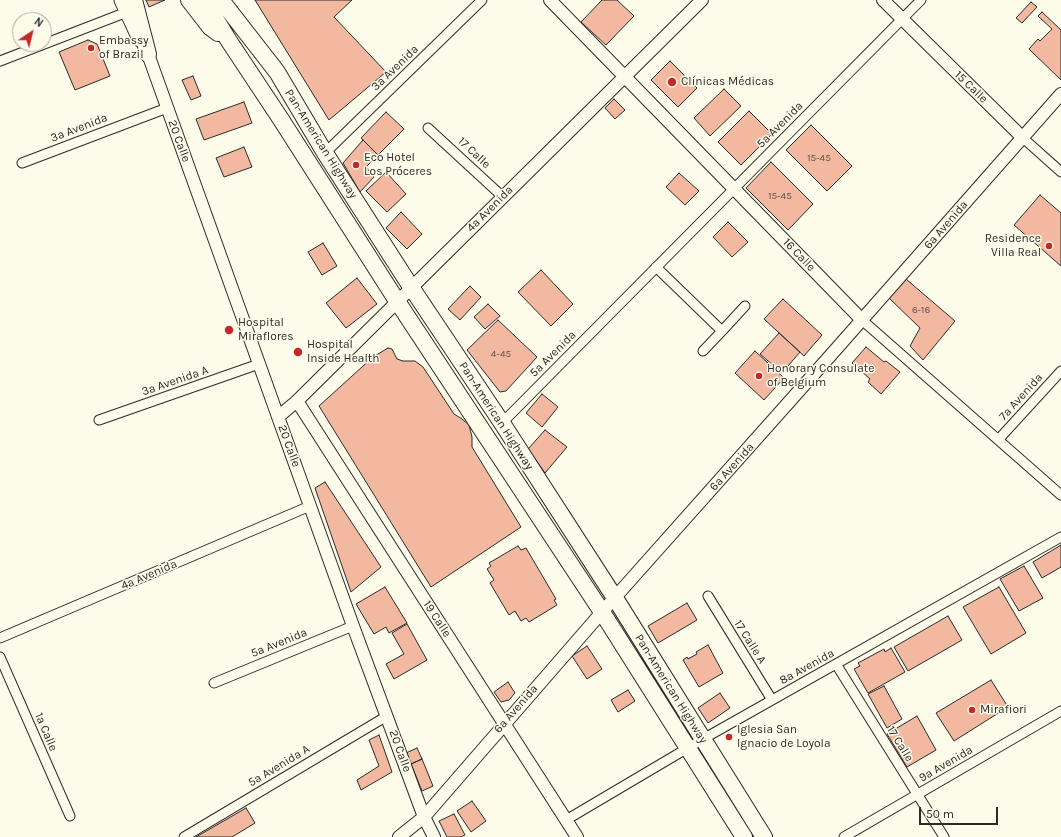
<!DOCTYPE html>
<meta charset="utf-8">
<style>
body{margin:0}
#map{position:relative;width:1061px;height:837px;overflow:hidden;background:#fdfbea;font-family:Karla,sans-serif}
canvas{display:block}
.north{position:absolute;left:12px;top:12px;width:40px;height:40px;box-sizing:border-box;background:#fdfbea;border:1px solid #a9a89e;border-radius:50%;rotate:35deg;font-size:11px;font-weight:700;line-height:16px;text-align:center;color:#2b2b2b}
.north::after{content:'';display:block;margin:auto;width:14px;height:18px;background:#c62828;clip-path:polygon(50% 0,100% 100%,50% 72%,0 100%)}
.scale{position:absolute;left:919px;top:807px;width:79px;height:18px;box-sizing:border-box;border:2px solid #2b2b2b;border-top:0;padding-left:5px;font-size:12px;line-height:14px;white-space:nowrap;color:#2b2b2b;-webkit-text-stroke:3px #fdfbea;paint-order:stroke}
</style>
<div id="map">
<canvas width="1061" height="837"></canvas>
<div class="north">N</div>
<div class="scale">50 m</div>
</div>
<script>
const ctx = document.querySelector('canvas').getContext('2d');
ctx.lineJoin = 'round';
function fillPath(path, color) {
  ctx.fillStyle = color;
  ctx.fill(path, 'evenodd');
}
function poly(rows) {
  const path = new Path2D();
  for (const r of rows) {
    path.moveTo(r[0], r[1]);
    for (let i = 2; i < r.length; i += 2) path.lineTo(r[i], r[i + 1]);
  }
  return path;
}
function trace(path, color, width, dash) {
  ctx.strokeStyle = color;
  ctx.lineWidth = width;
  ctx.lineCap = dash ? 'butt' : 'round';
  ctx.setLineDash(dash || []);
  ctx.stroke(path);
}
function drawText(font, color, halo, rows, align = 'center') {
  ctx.font = font + ' Karla,sans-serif';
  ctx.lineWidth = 3;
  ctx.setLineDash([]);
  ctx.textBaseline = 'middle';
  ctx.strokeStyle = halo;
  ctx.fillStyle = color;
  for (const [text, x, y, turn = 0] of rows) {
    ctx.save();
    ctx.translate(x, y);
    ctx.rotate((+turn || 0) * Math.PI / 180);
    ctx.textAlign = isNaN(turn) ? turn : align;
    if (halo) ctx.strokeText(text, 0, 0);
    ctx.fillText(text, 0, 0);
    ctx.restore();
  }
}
const building = poly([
 [146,0,165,0,149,7,146,0],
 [255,0,352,0,334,17,386,72,329,120,255,0],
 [602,0,617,0,634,16,606,45,581,22,602,0],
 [1031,2,1037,7,1022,23,1016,18,1031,2],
 [1042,12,1061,30,1061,80,1029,49,1038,39,1040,41,1052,29,1038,16,1042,12],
 [88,40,97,44,110,76,75,90,59,52,88,40],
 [670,61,697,88,678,107,651,80,670,61],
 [193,76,201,96,191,100,182,80,193,76],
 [724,89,741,106,710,136,694,118,724,89],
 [614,99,625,110,615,119,605,108,614,99],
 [244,102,252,123,204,140,196,119,244,102],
 [749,111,772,134,741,165,718,142,749,111],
 [386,112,404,129,378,155,361,138,386,112],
 [811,125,852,166,827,191,786,150,811,125],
 [363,140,378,155,366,167,374,177,360,192,343,163,363,140],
 [244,147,252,167,224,177,216,158,244,147],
 [771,162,813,204,788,230,746,188,771,162],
 [386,172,406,194,387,212,366,191,386,172],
 [679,173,699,191,685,205,666,187,679,173],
 [1040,195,1061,213,1061,266,1014,225,1040,195],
 [401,212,422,234,407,249,386,228,401,212],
 [728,222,748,242,732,257,713,237,728,222],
 [323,243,337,266,322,275,308,252,323,243],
 [541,270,573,304,551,326,518,292,541,270],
 [357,278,377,304,346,328,326,303,357,278],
 [906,279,955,321,923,360,910,346,920,328,889,298,906,279],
 [470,286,481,297,460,320,448,309,470,286],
 [783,299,822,335,804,356,764,319,783,299],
 [488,304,500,316,485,329,474,317,488,304],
 [498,320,537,357,506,391,500,392,467,350,498,320],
 [779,333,800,352,782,373,760,354,779,333],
 [866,347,884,362,886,361,900,372,881,394,868,382,870,379,852,363,866,347],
 [388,348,392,349,397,359,403,361,415,361,423,367,454,414,462,419,469,425,472,437,472,447,521,527,431,587,319,406,373,357,388,348],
 [755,351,784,378,764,400,735,373,755,351],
 [542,394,558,407,542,427,526,413,542,394],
 [545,430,567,447,545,473,528,449,545,430],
 [325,482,381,567,351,592,315,488,325,482],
 [1061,545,1061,567,1042,578,1033,562,1061,545],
 [518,546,521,550,526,548,556,599,554,600,557,605,529,622,526,618,521,621,515,611,509,615,490,583,494,580,487,569,491,566,489,563,518,546],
 [1024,566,1043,598,1019,611,1000,579,1024,566],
 [385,587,407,623,389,633,386,627,374,634,356,604,385,587],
 [999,587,1026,633,991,654,963,607,999,587],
 [687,603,697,620,658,643,648,626,687,603],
 [948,616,962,640,908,671,894,647,948,616],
 [407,624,427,660,394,679,386,664,404,654,392,633,407,624],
 [708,645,723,673,699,687,683,660,687,657,688,659,697,654,696,652,708,645],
 [587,646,602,669,587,679,572,656,587,646],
 [891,648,905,672,868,693,854,669,860,666,858,663,884,649,885,652,891,648],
 [991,680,1008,707,954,741,936,713,991,680],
 [508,682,515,693,509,700,501,702,494,692,508,682],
 [884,686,902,719,887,728,868,694,884,686],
 [628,690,635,701,618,712,611,700,628,690],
 [720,693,730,708,708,723,698,708,720,693],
 [917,716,936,750,907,767,887,734,917,716],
 [379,735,392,772,361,790,357,780,379,766,369,740,379,735],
 [417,748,422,759,411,764,406,753,417,748],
 [422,759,433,786,422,791,411,764,422,759],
 [472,801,486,821,471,832,457,811,472,801],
 [246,808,255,823,232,837,196,837,246,808],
 [454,814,465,835,461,837,447,837,439,821,454,814]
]);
const minor = poly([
 [0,61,127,12],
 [428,128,503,197],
 [1023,138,1061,172],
 [325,153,482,0],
 [22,163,167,108],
 [656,267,722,331,745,306],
 [862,320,1061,495],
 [703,351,722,331],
 [99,420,259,364],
 [502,423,921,0],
 [998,440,1061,371],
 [708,596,772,700],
 [0,638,310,506],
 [0,657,70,816],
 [836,664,944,837],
 [214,683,353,626],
 [566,820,703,739,1061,537],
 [184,837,387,716],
 [844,837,1061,711]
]);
const tertiary = poly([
 [550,0,862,320],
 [883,0,1023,138],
 [148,54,353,626,424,817,434,837],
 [297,401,577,837],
 [278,417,297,401,702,0],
 [399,837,424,817,602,612,830,356,1061,94]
]);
const primary = poly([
 [122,0,140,39]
]);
const trunk = poly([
 [134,0,148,54],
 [189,0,210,27,218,33],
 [204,0,229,41,282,121,397,301,602,612,744,837],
 [221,0,277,72,325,153,411,287,502,423,615,598,764,837]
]);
const markers = [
 [91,48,4,"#c62828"],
 [672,82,5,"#c62828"],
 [356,165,4,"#c62828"],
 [1049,246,4,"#c62828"],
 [229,330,5,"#c62828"],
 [298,352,5,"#c62828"],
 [759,376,4,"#c62828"],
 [972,710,4,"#c62828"],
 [729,737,4,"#c62828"]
];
const numberNames = [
 ["15-45",819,158],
 ["15-45",780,196],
 ["6-16",921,310],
 ["4-45",501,354]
];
const poiNames = [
 ["Embassy",99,41],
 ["of Brazil",99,55],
 ["Clínicas Médicas",681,82],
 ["Eco Hotel",364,158],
 ["Los Próceres",364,172],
 ["Residence",1041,239,"right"],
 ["Villa Real",1041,253,"right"],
 ["Hospital",238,323],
 ["Miraflores",238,337],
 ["Hospital",307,345],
 ["Inside Health",307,359],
 ["Honorary Consulate",767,369],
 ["of Belgium",767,383],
 ["Mirafiori",980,710],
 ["Iglesia San",737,730],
 ["Ignacio de Loyola",737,744]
];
const streetNames = [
 ["3a Avenida",395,68,-44],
 ["15 Calle",971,87,44],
 ["5a Avenida",780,125,-45],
 ["3a Avenida",79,128,-21],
 ["20 Calle",179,141,70],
 ["Pan-American Highway",321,144,58],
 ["17 Calle",474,153,43],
 ["4a Avenida",490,209,-45],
 ["6a Avenida",946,225,-49],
 ["16 Calle",799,255,46],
 ["5a Avenida",553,354,-45],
 ["3a Avenida A",175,381,-19],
 ["7a Avenida",1021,397,-48],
 ["Pan-American Highway",496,416,57],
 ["20 Calle",289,446,70],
 ["6a Avenida",732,467,-48],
 ["4a Avenida",149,575,-23],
 ["19 Calle",437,619,57],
 ["17 Calle A",750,642,58],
 ["5a Avenida",279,643,-22],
 ["8a Avenida",807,667,-29],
 ["Pan-American Highway",671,689,58],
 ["6a Avenida",516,709,-49],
 ["1a Calle",46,732,67],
 ["17 Calle",900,744,58],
 ["20 Calle",400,751,70],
 ["9a Avenida",946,764,-30],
 ["5a Avenida A",279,766,-31]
];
fillPath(building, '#f2b8a0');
trace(building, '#2b2b2b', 1);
trace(minor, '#2b2b2b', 11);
trace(tertiary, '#2b2b2b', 14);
trace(primary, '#2b2b2b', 17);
trace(trunk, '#2b2b2b', 18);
trace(minor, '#fdfbea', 9);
trace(tertiary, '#fdfbea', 12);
trace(primary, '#fdfbea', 15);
trace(trunk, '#fdfbea', 16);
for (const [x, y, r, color] of markers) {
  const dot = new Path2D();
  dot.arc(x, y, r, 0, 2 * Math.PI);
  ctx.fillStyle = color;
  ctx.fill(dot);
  trace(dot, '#fdfbea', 1.5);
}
drawText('10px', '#5d4e48', null, numberNames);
drawText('12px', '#2b2b2b', '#fdfbea', poiNames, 'left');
drawText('12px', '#2b2b2b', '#fdfbea', streetNames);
</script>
